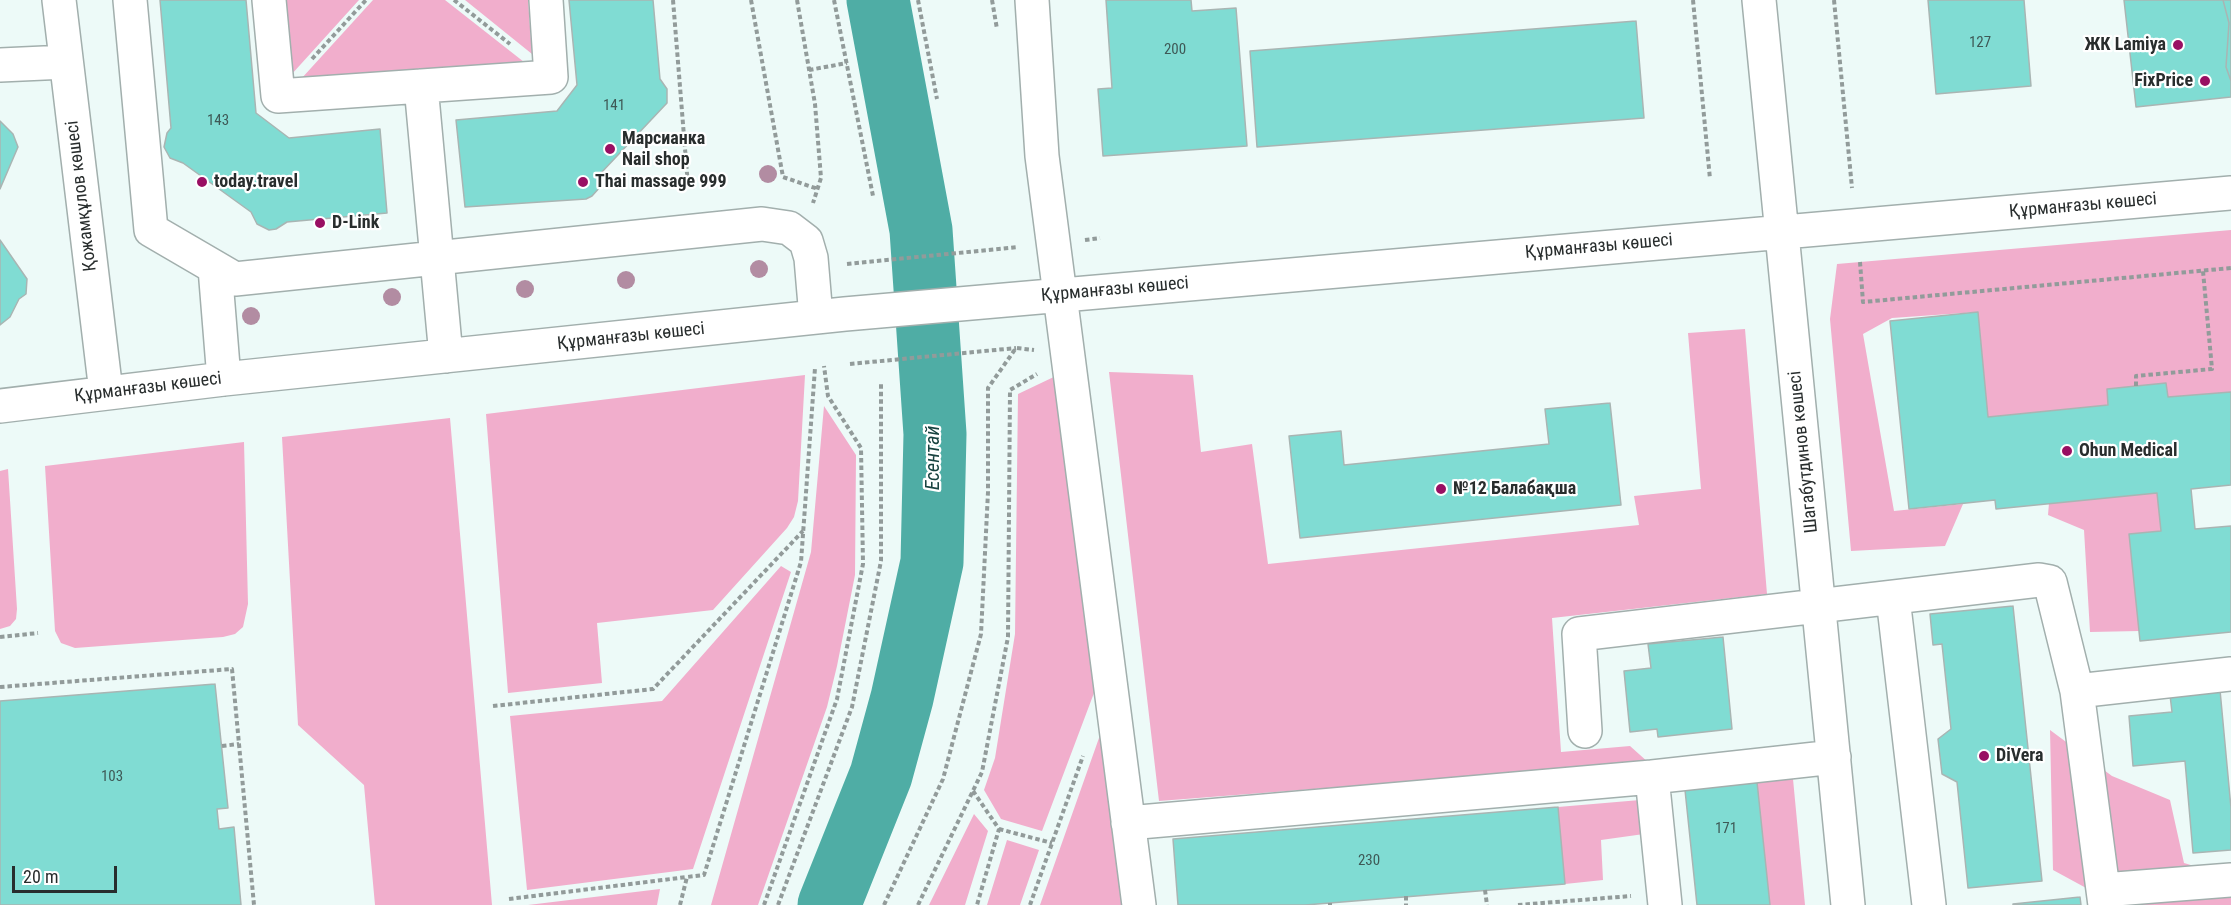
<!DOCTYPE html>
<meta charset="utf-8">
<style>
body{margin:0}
#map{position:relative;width:2231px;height:905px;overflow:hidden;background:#edfaf8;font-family:"Roboto Condensed",sans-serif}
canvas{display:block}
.scale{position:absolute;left:12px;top:866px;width:105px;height:27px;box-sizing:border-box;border:3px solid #282d2d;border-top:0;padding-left:8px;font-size:18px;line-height:21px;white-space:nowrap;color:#282d2d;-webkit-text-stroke:4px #fff;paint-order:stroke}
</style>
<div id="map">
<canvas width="2231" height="905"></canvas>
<div class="scale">20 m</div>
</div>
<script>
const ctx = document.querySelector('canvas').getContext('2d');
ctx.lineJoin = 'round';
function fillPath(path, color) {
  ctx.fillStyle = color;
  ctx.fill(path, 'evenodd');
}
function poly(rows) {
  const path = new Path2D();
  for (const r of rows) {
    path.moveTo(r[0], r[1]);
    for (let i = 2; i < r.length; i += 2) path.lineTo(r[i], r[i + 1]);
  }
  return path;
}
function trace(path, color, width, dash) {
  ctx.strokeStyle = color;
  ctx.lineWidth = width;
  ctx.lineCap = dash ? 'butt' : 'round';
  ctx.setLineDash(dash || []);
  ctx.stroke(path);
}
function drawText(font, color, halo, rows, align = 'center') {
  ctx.font = font + ' "Roboto Condensed",sans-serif';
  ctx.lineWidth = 4.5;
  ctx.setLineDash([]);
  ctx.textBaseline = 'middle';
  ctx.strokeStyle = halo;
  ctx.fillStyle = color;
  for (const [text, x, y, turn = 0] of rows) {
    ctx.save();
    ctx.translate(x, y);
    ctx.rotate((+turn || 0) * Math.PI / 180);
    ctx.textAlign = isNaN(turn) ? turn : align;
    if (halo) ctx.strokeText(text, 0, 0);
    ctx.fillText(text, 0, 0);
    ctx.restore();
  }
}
const green = poly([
 [286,0,359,0,291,75],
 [373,0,445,0,524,62,301,79],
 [465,0,528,0,532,54],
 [2231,230,2231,392,2168,397,2166,383,2108,389,2108,405,1988,417,1978,312,1892,318,1863,334,1894,511,1963,504,1945,546,1851,551,1830,319,1837,264],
 [1745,329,1767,594,1552,618,1561,752,1630,746,1649,763,1159,801,1109,372,1193,375,1201,452,1252,444,1268,564,1639,525,1634,496,1701,489,1688,333],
 [1060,374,1100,677,1042,831,1001,819,984,790,995,758,1015,634,1018,394],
 [805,375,798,501,794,517,787,528,713,610,597,623,602,683,508,693,486,414],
 [824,406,856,455,855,575,837,666,827,707,758,905,711,905,811,552],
 [450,418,492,905,375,905,364,785,298,725,282,437],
 [244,442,248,604,243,627,235,634,223,637,75,648,61,643,55,631,45,466],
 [8,469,17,609,16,619,10,626,0,629,0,471],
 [2157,493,2161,531,2139,631,2090,632,2084,530,2048,515,2049,503],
 [781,566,791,572,693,869,527,890,510,716,662,701],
 [1105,721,1129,905,1040,905],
 [2050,730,2112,776,2170,800,2184,863,2231,877,2231,905,2102,905,2099,895,2053,870],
 [1793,779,1805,905,1770,905,1757,782],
 [1640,800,1644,834,1601,840,1603,880,1565,884,1558,807],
 [974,814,988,831,965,905,929,905],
 [1007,840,1039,850,1020,905,987,905],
 [660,889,657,905,528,905]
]);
const river = poly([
 [829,905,881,775,902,698,932,562,935,434,921,230,878,0]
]);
const building = poly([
 [160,0,246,0,256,113,289,138,380,129,387,213,287,222,276,229,269,230,257,224,251,212,183,163,170,158,164,147,167,133,171,128,160,0],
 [569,0,653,0,660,79,667,89,667,103,601,173,601,186,592,196,586,199,465,207,456,120,557,111,577,85,569,0],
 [1106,0,1191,0,1192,11,1236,8,1247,146,1103,156,1098,89,1112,88,1106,0],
 [1928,0,2024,0,2031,86,1936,94,1928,0],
 [2124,0,2223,0,2229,23,2226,67,2231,81,2231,97,2136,107,2124,0],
 [2223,0,2231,0,2231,81,2226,67,2229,23,2223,0],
 [1636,21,1644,118,1257,147,1250,51,1636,21],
 [0,121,13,134,18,147,0,189,0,121],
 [0,240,27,279,26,294,19,299,10,317,0,325,0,240],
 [1978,312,1988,417,2108,405,2107,389,2136,386,2166,383,2168,397,2231,392,2231,485,2191,489,2195,529,2231,526,2231,632,2140,641,2129,534,2161,531,2157,493,1996,509,1995,500,1909,509,1890,321,1978,312],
 [1610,403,1621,505,1300,538,1289,436,1341,431,1344,465,1549,444,1545,409,1610,403],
 [2013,606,2042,881,1968,888,1957,782,1942,774,1938,739,1951,729,1942,644,1933,645,1930,614,2013,606],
 [1723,637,1732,729,1658,737,1657,729,1630,732,1624,671,1651,668,1648,644,1723,637],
 [215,684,228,808,217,809,219,829,234,827,241,905,0,905,0,701,215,684],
 [2220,690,2231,808,2231,850,2193,853,2185,761,2133,766,2129,716,2172,712,2170,695,2220,690],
 [1757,782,1770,905,1697,905,1685,790,1757,782],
 [1558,807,1565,884,1305,905,1178,905,1173,839,1558,807],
 [2080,897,2081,905,2013,905,2013,904,2080,897]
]);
const path = poly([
 [454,0,510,44],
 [673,0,688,186],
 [751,0,783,177,818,189],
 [797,0,815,104,821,178,813,203],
 [834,0,873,196],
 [918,0,937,99],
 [992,0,997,29],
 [1693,0,1710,179],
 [1834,0,1852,188],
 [312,59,366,0],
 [809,70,847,63],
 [1085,240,1100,238],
 [1860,262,1863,302,2231,268],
 [847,264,1018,247],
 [850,364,1016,348],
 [2136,386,2136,376,2212,369,2203,271],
 [0,637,38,633],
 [0,687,232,669,254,905],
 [493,706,653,689,803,531],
 [222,746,239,744],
 [973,791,999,829,977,905],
 [999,829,1052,843],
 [1485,890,1487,905],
 [1406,896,1406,905],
 [509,899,687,877],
 [1330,903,1330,905],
 [680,905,687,877,704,875,801,562,815,368],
 [764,905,837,699,863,564,861,448,828,396,824,366],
 [778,905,852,707,881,561,881,382],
 [884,905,943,779,981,634,988,492,988,388,1016,348,1034,350],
 [918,905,982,772,1008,637,1010,390,1037,374],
 [1030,905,1083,756],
 [1518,905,1631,896]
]);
const minor = poly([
 [59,0,106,392],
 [130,0,151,230,235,279,762,224,789,228,806,241,811,258,816,317],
 [269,0,278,96,551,77,546,0],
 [1032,0,1042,156,1139,905],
 [1759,0,1848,905],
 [0,65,66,62],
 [421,86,446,356],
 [215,268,224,379],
 [0,406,224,379,845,314,2231,193],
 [1893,598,1929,905],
 [2077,691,2231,674],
 [1585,731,1579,634,2039,580,2050,582,2077,691,2105,905],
 [1652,777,1665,905],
 [1128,823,1652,777,1834,757],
 [2103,890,2231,880]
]);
const trees = [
 [768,174],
 [759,269],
 [626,280],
 [525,289],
 [392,297],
 [251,316]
];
const markers = [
 [2178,45,6,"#990f63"],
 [2205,81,6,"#990f63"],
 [610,149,6,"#990f63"],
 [202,182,6,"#990f63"],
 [583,182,6,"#990f63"],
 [320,223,6,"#990f63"],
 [2067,451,6,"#990f63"],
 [1441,489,6,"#990f63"],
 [1984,756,6,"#990f63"]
];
const numberNames = [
 ["127",1980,43],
 ["200",1175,50],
 ["141",614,106],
 ["143",218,121],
 ["103",112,777],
 ["171",1726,829],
 ["230",1369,861]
];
const poiNames = [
 ["ЖК Lamiya",2166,45,"right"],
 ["FixPrice",2193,81,"right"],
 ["Марсианка",622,139],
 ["Nail shop",622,160],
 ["today.travel",214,182],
 ["Thai massage 999",595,182],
 ["D-Link",332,223],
 ["Ohun Medical",2079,451],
 ["№12 Балабақша",1453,489],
 ["DiVera",1996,756]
];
const streetNames = [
 ["Қожамқұлов көшесі",82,196,-97],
 ["Құрманғазы көшесі",2083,206,-5],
 ["Құрманғазы көшесі",1599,247,-5],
 ["Құрманғазы көшесі",1115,290,-5],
 ["Құрманғазы көшесі",631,337,-6],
 ["Құрманғазы көшесі",148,388,-7],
 ["Шагабутдинов көшесі",1804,452,-96]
];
const waterNames = [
 ["Есентай",934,458,-90]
];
fillPath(green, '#f1aecc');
trace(river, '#4fada5', 63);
fillPath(building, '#80dcd3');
trace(building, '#a9b5b3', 1.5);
trace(minor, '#a2afad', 36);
trace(path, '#929b9a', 4, [4.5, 3]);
trace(minor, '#fff', 33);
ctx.fillStyle = '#b28ca2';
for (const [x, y] of trees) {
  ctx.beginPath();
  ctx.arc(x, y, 9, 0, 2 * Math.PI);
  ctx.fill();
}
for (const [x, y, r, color] of markers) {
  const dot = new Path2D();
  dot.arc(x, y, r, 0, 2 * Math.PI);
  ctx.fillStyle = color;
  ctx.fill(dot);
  trace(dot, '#fff', 2);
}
drawText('15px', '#3e5956', null, numberNames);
drawText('bold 18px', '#282d2d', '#fff', poiNames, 'left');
drawText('18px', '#282d2d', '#fff', streetNames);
drawText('italic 20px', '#184340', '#fff', waterNames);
</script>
